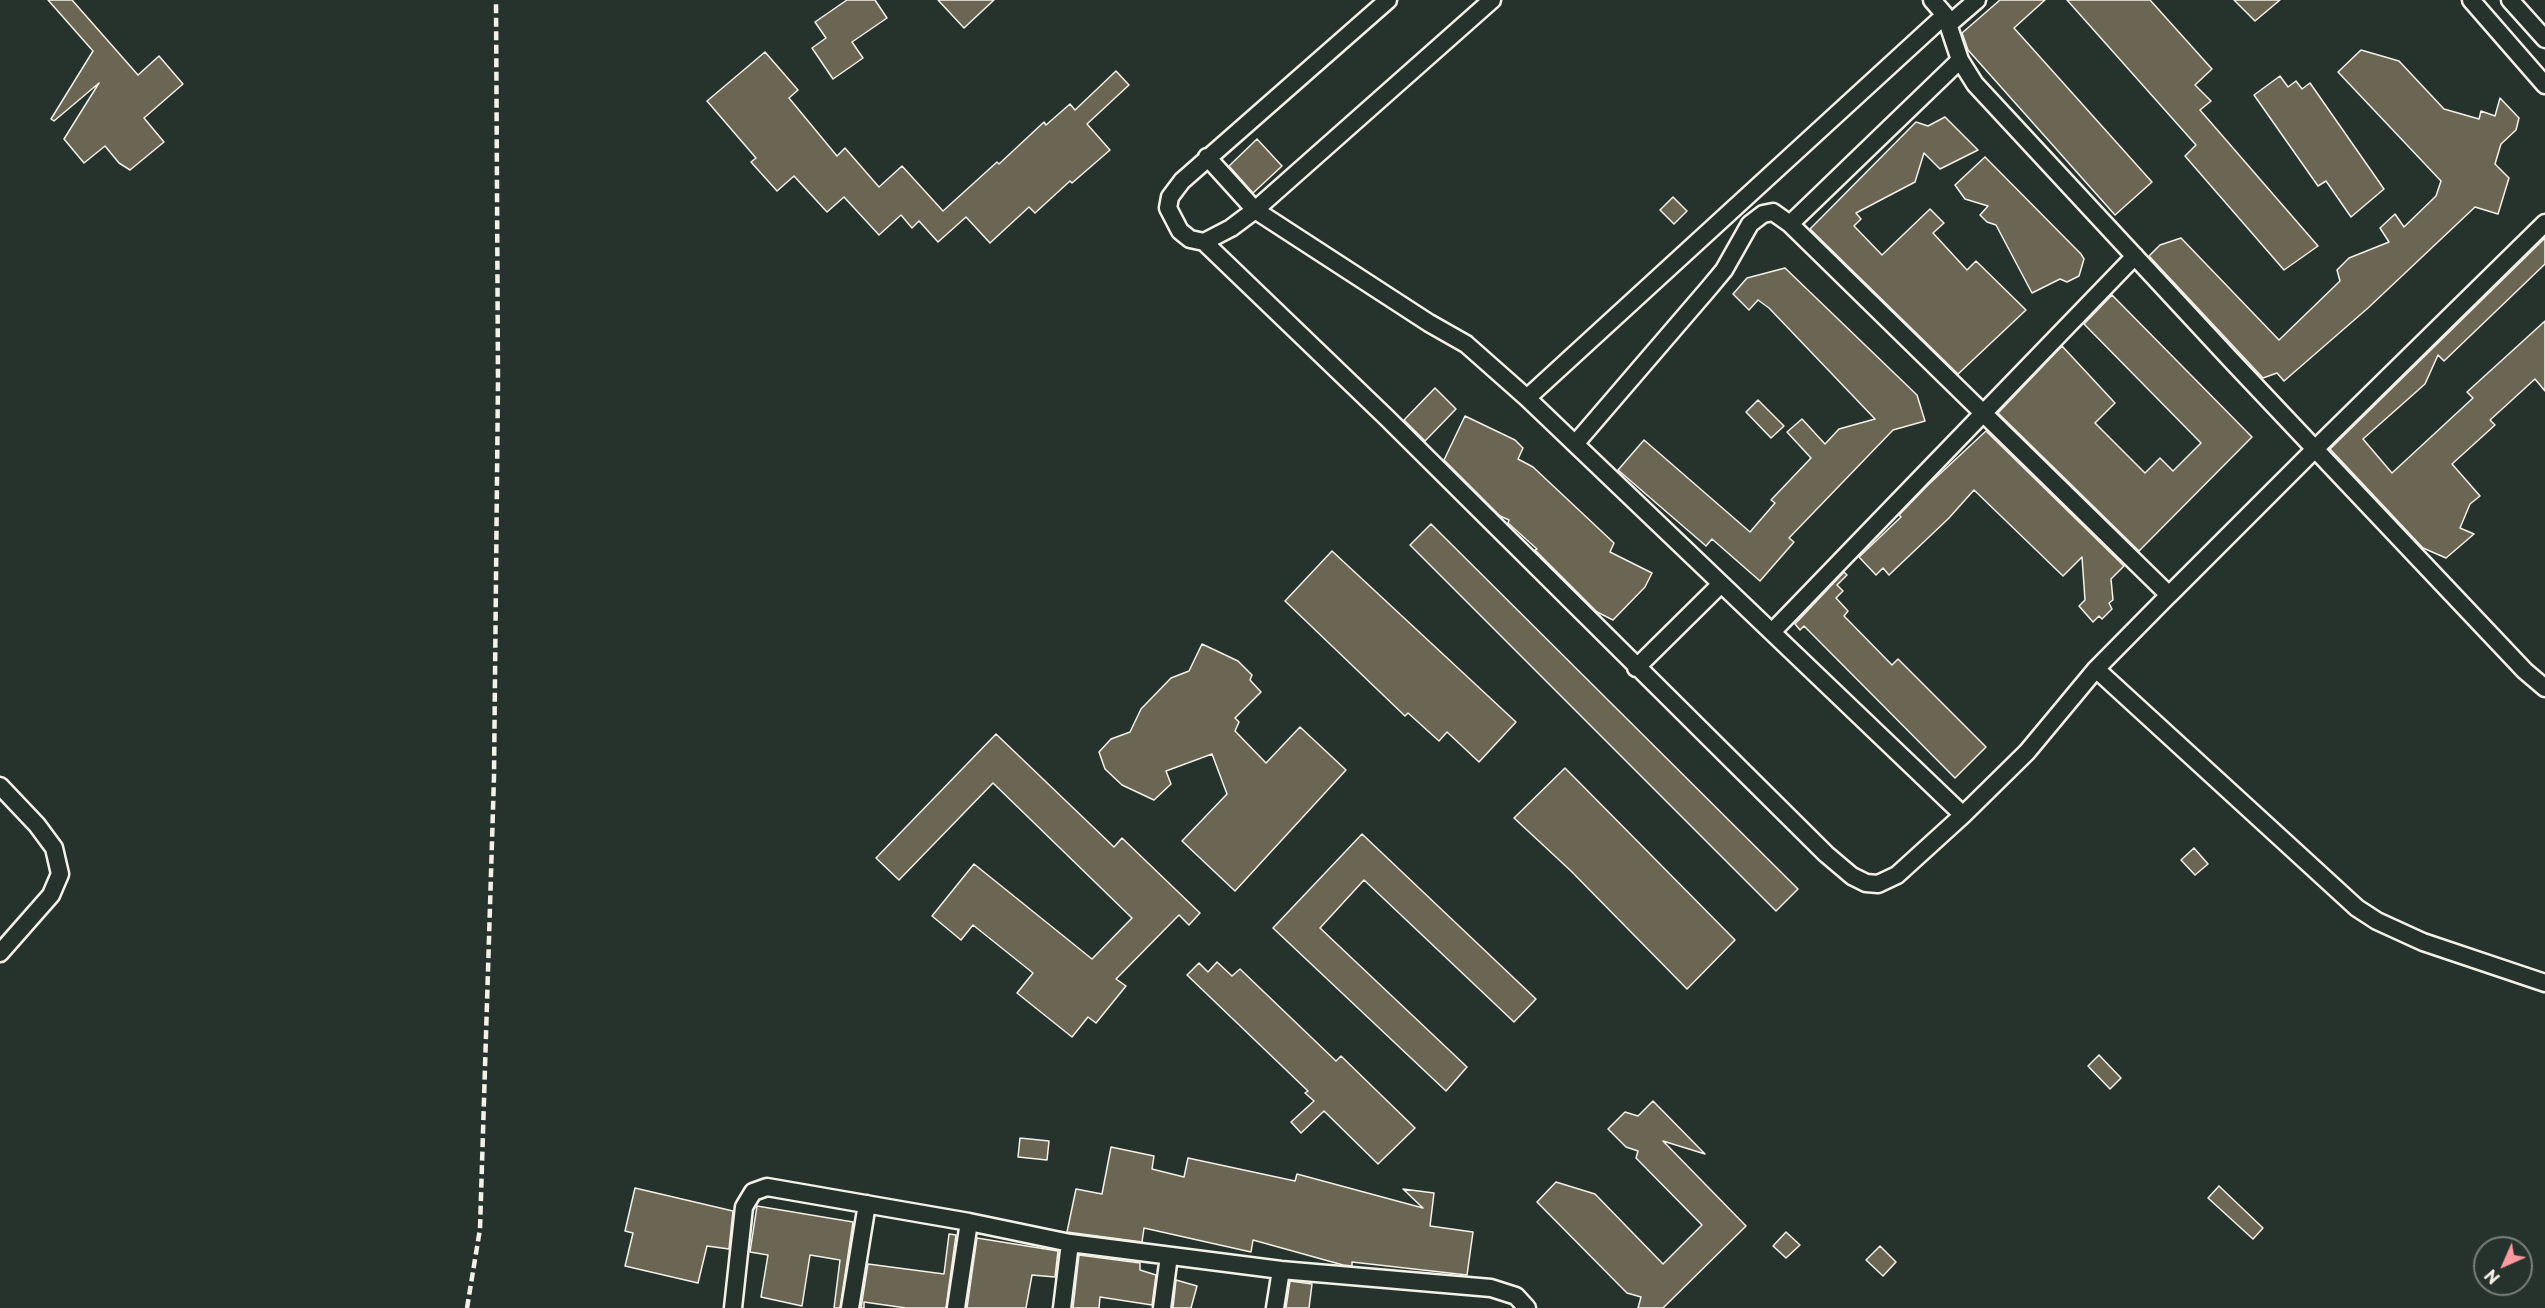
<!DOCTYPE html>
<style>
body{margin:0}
#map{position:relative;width:2545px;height:1308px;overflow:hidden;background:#26332d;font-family:"Playpen Sans",sans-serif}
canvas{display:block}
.north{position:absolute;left:2473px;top:1236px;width:60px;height:60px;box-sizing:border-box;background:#26332d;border:2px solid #787f78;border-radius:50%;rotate:225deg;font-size:16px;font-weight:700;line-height:24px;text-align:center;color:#f4f1e8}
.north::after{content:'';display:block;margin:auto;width:21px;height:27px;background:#ff9aa2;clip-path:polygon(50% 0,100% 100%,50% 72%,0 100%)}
</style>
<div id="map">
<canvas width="2545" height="1308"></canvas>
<div class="north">N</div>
</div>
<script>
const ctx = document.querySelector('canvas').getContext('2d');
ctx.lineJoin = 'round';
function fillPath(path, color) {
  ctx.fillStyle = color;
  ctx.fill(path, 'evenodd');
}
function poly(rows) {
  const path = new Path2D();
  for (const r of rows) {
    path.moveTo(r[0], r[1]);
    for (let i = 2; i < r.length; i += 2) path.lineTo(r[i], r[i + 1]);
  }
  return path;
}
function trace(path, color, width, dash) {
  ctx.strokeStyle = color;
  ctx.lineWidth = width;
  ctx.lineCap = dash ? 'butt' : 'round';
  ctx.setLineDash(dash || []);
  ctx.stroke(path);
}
const building = poly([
 [48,0,72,0,138,75,159,56,183,84,144,118,164,142,130,170,119,163,105,146,84,163,64,139,99,83,54,121,51,119,93,51,48,0],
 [847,0,875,0,887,18,852,42,863,58,833,79,812,48,826,38,815,22,847,0],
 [938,0,994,0,964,28,938,0],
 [2000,0,2045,0,2014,28,2152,182,2115,215,1968,50,1962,33,2000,0],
 [2067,0,2150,0,2212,69,2195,85,2211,101,2200,110,2318,246,2284,270,2185,156,2196,145,2067,0],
 [2234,0,2280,0,2255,21,2234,0],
 [2361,50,2399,61,2444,109,2479,119,2481,111,2495,116,2500,98,2519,118,2516,130,2501,144,2495,164,2509,178,2498,214,2475,207,2368,308,2284,381,2277,373,2263,378,2149,256,2160,245,2181,238,2279,340,2340,281,2337,270,2349,258,2389,242,2380,228,2395,214,2404,227,2436,196,2441,181,2338,72,2361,50],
 [765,52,798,90,789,98,837,156,845,148,879,187,902,166,943,211,997,162,999,164,1044,122,1046,125,1070,104,1075,110,1116,71,1129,85,1087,124,1110,150,1072,183,1070,181,1035,213,1029,207,990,243,966,217,938,242,919,221,912,228,901,215,879,235,844,197,827,212,794,176,777,191,751,162,756,158,707,101,765,52],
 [2280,76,2288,87,2296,81,2302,89,2310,83,2384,189,2351,217,2326,181,2318,186,2254,95,2280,76],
 [1945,117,1978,150,1940,169,1924,153,1915,182,1856,213,1861,219,1854,226,1882,255,1930,209,1944,223,1933,233,1967,270,1976,261,2026,310,1958,374,1810,229,1916,122,1928,126,1945,117],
 [1257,139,1282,166,1253,193,1229,166,1257,139],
 [1985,157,2081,254,2084,259,2079,276,2067,282,2060,279,2032,293,1996,225,1987,222,1980,215,1988,206,1965,199,1955,185,1985,157],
 [1673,197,1687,211,1674,224,1660,210,1673,197],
 [2545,238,2545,264,2444,361,2438,355,2425,384,2363,439,2392,473,2473,398,2467,392,2545,321,2545,391,2535,379,2490,420,2495,425,2452,464,2480,496,2470,504,2460,528,2474,534,2446,558,2423,548,2330,449,2545,238],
 [1785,268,1917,395,1925,421,1893,430,1789,538,1794,542,1760,581,1712,539,1706,546,1618,470,1644,440,1750,532,1775,503,1771,500,1811,458,1787,432,1802,419,1825,444,1839,429,1875,419,1769,308,1758,300,1749,310,1733,294,1747,278,1785,268],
 [2112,295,2252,437,2139,551,1998,413,2062,346,2115,403,2095,423,2145,473,2160,458,2173,471,2201,443,2084,324,2112,295],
 [1435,388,1456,409,1425,441,1404,420,1435,388],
 [1758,400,1784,426,1771,438,1746,412,1758,400],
 [1465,416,1515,440,1523,448,1518,459,1533,467,1614,543,1610,552,1652,573,1645,587,1613,620,1597,612,1535,550,1537,549,1508,523,1509,520,1500,516,1444,460,1465,416],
 [1986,431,2124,566,2111,579,2113,600,2109,603,2112,609,2102,619,2099,616,2093,622,2079,606,2085,600,2082,557,2063,576,1974,490,1949,518,1889,575,1883,568,1876,575,1859,557,1901,517,1899,515,1928,485,1986,431],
 [1431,524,1798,889,1776,911,1410,545,1431,524],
 [1332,551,1516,722,1479,762,1447,732,1439,741,1408,713,1405,716,1285,601,1332,551],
 [1844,572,1847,575,1837,585,1843,591,1836,598,1848,611,1844,616,1892,665,1898,659,1986,747,1955,778,1804,626,1800,630,1795,624,1844,572],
 [1202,644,1238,661,1252,675,1250,680,1261,692,1235,718,1239,722,1235,731,1266,763,1300,727,1346,770,1235,891,1182,841,1227,794,1212,754,1166,771,1171,784,1154,800,1122,785,1105,769,1099,752,1111,739,1130,732,1141,709,1171,678,1189,671,1202,644],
 [996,734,1114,847,1122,838,1200,913,1189,925,1179,915,1116,979,1126,986,1096,1023,1088,1017,1072,1037,1017,993,1033,973,973,925,961,940,932,916,974,864,1092,959,1132,918,993,783,899,880,876,858,996,734],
 [1565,768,1735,940,1687,989,1571,871,1514,818,1565,768],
 [1362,834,1536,999,1514,1022,1364,880,1320,928,1467,1067,1446,1091,1273,928,1362,834],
 [2194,848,2208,864,2195,875,2181,860,2194,848],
 [1217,962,1232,976,1240,969,1336,1061,1341,1056,1415,1128,1378,1164,1324,1111,1301,1133,1291,1122,1314,1101,1305,1093,1308,1091,1187,975,1199,963,1208,972,1217,962],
 [2099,1055,2121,1078,2110,1089,2088,1066,2099,1055],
 [1653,1101,1705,1154,1663,1141,1746,1226,1663,1308,1638,1308,1641,1297,1627,1293,1537,1202,1556,1182,1595,1194,1663,1264,1702,1225,1636,1158,1638,1151,1626,1147,1608,1129,1625,1112,1638,1116,1653,1101],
 [1020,1138,1049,1141,1047,1160,1018,1157,1020,1138],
 [1111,1147,1154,1156,1152,1169,1184,1177,1188,1158,1295,1181,1297,1174,1423,1208,1403,1189,1434,1193,1430,1226,1473,1232,1467,1275,1352,1262,1352,1266,1343,1265,1253,1240,1251,1252,1144,1228,1142,1242,1067,1232,1076,1189,1102,1194,1111,1147],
 [2219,1186,2263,1228,2253,1239,2208,1198,2219,1186],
 [635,1188,733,1211,729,1249,707,1246,698,1283,625,1266,633,1233,625,1231,635,1188],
 [757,1206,853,1222,840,1308,834,1308,840,1260,810,1255,802,1306,761,1297,768,1255,750,1252,757,1206],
 [1786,1232,1800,1245,1786,1258,1773,1246,1786,1232],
 [949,1234,956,1235,946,1308,906,1308,864,1302,864,1308,861,1308,868,1264,944,1274,949,1234],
 [977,1238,1058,1251,1055,1277,1032,1275,1026,1308,967,1308,977,1238],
 [1880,1246,1896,1262,1883,1276,1866,1260,1880,1246],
 [1079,1255,1140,1263,1140,1270,1156,1275,1152,1305,1100,1297,1099,1308,1073,1308,1079,1255],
 [1176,1280,1197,1286,1191,1308,1173,1308,1176,1280],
 [1290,1281,1312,1284,1309,1308,1286,1308,1290,1281]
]);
const minor = poly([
 [1388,0,1182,181,1170,197,1168,208,1180,231,1190,239,1204,242,1231,228,1255,210,1492,0],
 [2471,0,2545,85],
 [2510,0,2545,39],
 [1945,15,1960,60],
 [1948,25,1977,0],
 [1207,157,1255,210,1429,323,1466,344,1527,398,1963,815],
 [2545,223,2315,449,2169,595,1790,224,1960,60,1975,84,2231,360,2315,449,2525,671,2545,688],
 [1204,242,1387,418,1826,854,1852,876,1866,883,1878,884,1897,875,1963,815,2027,752,2096,669,2169,595],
 [1527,398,1945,15,1932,0],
 [1575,444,1709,288,1724,270,1750,224,1763,214,1773,212,1790,224],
 [1772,632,2135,256],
 [1636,668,1721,584],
 [2096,669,2357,908,2377,921,2423,942,2545,983],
 [0,786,37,825,54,848,60,874,51,895,0,953],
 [733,1308,744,1207,753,1192,767,1187,969,1222,1070,1243,1281,1270,1491,1288,1516,1296,1527,1308],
 [850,1308,867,1204],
 [956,1308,969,1222],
 [1062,1308,1070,1243],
 [1162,1308,1169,1256],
 [1275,1308,1281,1270]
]);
const rail = poly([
 [467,1308,480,1229,494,777,498,380,496,0]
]);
fillPath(building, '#6b6554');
trace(building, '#f4f1e8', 1.5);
trace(minor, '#f4f1e8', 21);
trace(minor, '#26332d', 16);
trace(rail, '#f4f1e8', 4.5, [9, 4.5]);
</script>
